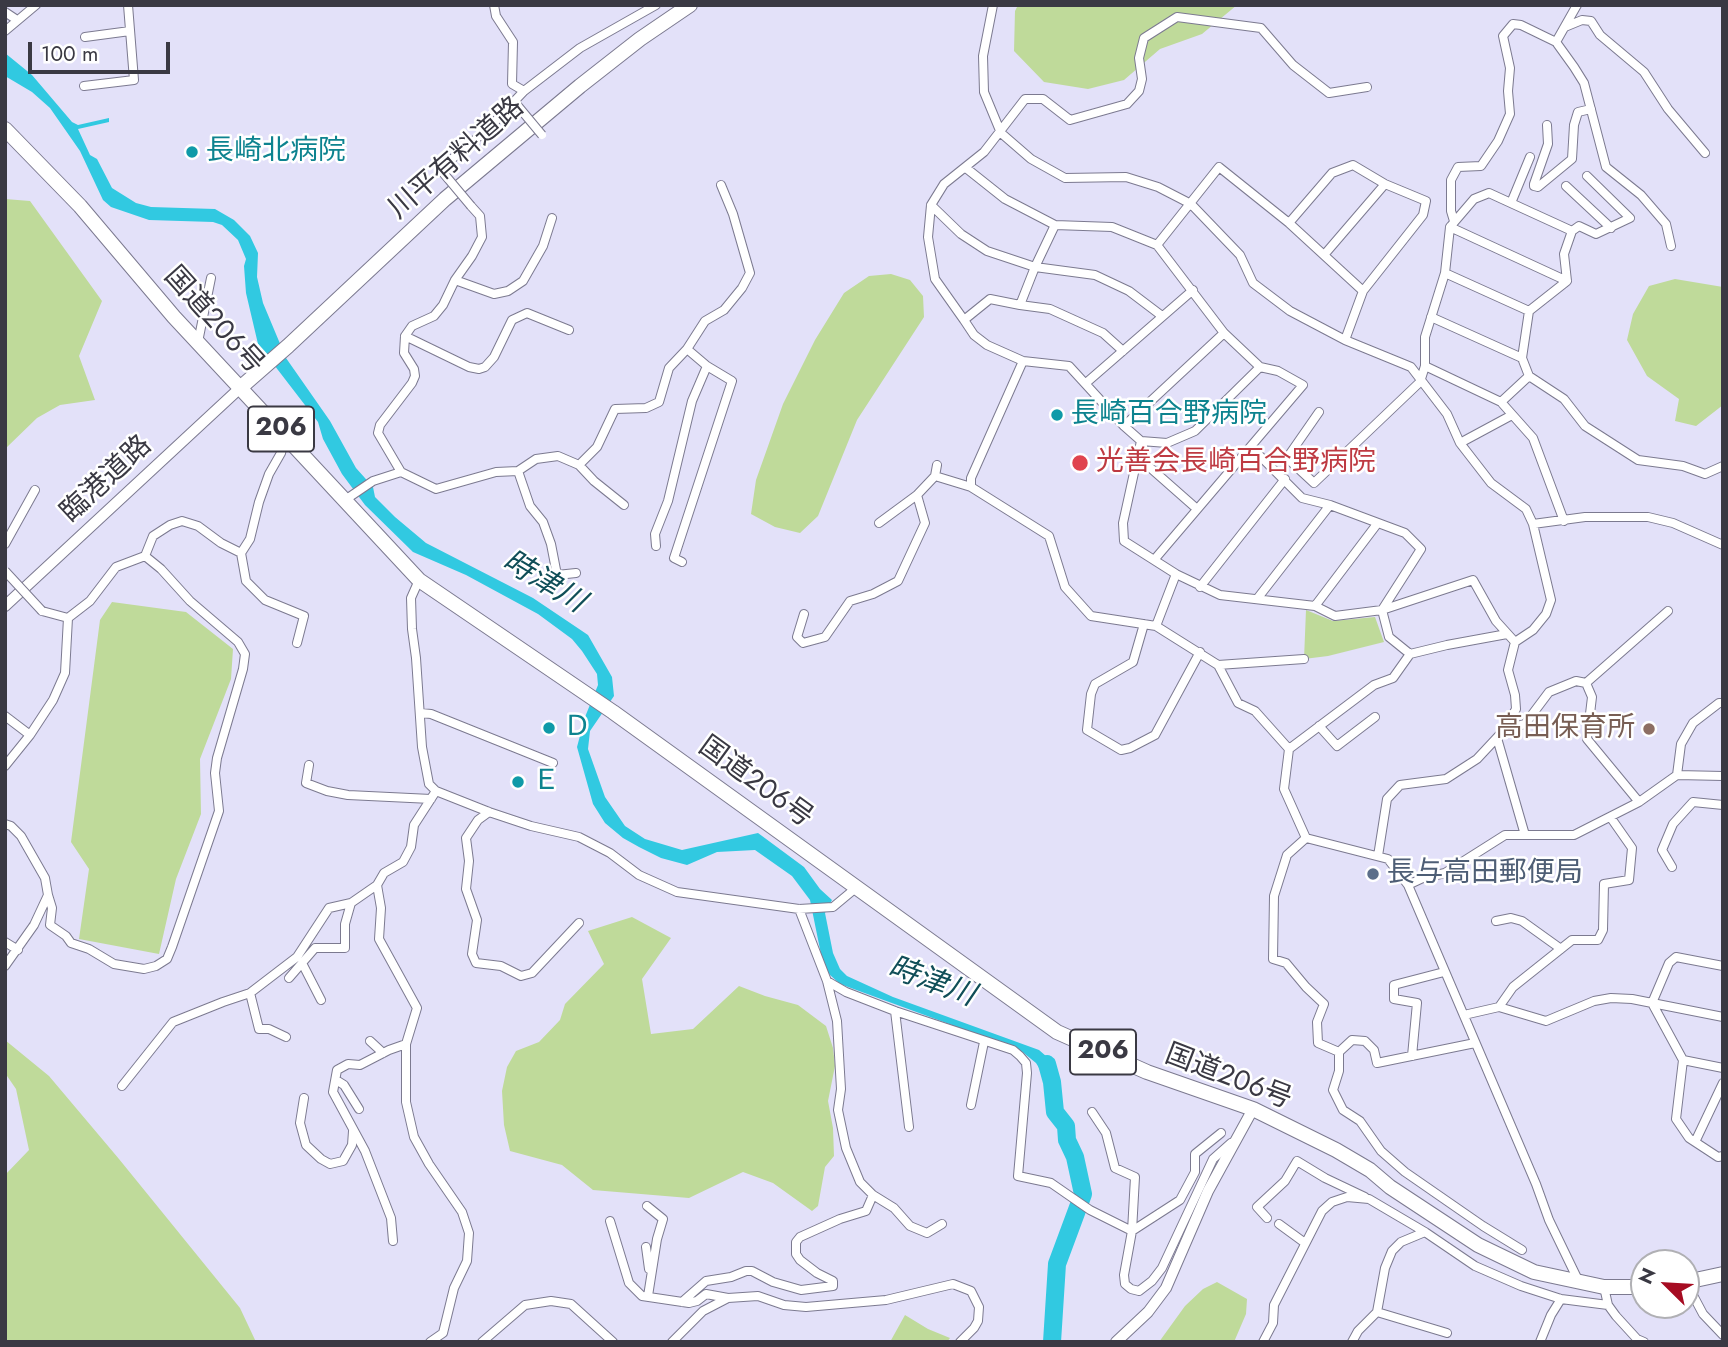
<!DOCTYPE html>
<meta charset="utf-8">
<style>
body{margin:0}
#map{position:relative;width:1728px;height:1347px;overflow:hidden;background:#e3e1f9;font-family:Jost,sans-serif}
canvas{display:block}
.frame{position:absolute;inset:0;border:7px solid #3a3943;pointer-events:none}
.north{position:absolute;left:1630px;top:1249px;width:70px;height:70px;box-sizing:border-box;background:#fff;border:2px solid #b0b0b4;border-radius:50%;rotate:294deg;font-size:19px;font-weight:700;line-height:28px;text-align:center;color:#3a3943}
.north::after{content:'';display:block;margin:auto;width:24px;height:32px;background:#a60c22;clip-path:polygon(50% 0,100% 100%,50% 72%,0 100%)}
.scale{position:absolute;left:28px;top:42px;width:142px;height:32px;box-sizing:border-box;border:4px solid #3a3943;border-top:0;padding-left:9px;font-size:21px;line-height:24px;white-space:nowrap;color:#3a3943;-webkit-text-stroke:5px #fff;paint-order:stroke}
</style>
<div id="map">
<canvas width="1728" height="1347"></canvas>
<div class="frame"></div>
<div class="north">N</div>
<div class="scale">100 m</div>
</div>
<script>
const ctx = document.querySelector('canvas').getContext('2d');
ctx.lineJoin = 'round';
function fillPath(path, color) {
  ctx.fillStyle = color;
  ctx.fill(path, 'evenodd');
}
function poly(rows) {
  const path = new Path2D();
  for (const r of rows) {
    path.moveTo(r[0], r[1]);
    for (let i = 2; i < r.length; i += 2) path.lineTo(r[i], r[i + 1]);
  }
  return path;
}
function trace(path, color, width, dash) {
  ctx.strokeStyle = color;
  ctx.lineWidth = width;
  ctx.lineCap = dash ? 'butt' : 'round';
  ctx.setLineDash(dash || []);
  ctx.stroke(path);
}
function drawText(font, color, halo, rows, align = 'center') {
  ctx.font = font + ' Jost,"Noto Sans JP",sans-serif';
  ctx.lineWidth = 5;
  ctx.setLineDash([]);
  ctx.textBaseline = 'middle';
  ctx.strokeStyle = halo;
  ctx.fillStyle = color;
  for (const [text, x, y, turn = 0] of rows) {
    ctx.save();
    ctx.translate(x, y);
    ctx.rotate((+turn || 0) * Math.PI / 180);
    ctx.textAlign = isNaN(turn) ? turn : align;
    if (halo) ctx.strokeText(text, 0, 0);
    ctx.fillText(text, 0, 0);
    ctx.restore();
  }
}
const green = poly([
 [1018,5,1237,5,1202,34,1160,49,1124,80,1088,89,1044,82,1014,51,1015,11],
 [5,199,30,201,102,301,79,356,95,400,60,405,37,418,5,449],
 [891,274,910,280,923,296,924,317,857,420,818,516,800,533,775,527,751,514,756,480,783,404,815,340,844,293,869,276],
 [1675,279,1723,287,1723,405,1696,426,1675,421,1679,399,1647,376,1627,340,1633,314,1649,286],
 [112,602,186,612,233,649,231,679,200,759,201,814,176,879,159,954,79,939,89,869,71,842,100,620],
 [1306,610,1333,621,1375,617,1384,642,1328,656,1304,659],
 [632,917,671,938,642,979,651,1034,693,1029,739,986,765,996,798,1005,826,1026,833,1048,835,1066,828,1101,833,1128,834,1156,825,1167,818,1206,812,1211,773,1183,743,1172,689,1198,593,1190,562,1165,510,1151,504,1125,502,1091,507,1067,516,1051,539,1042,560,1020,565,1004,604,964,588,931],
 [5,1040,49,1076,119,1159,240,1308,256,1342,5,1342,5,1175,29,1150,16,1089,5,1073],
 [1217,1282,1247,1299,1246,1314,1234,1342,1159,1342,1185,1306,1203,1289],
 [905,1315,928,1329,950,1338,947,1342,890,1342]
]);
const water = poly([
 [5,53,32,75,72,122,78,125,109,118,109,122,78,129,90,155,97,159,112,188,136,203,151,207,215,209,234,220,250,236,258,253,257,277,263,303,286,358,330,421,356,468,373,487,375,497,395,517,426,543,533,598,588,635,612,677,614,696,590,731,588,749,605,797,625,826,645,839,682,850,758,833,804,867,820,889,832,900,825,913,833,953,840,969,847,976,893,997,1039,1050,1054,1063,1055,1083,1049,1084,1036,1063,1020,1050,840,984,830,975,823,964,810,900,792,876,755,850,717,852,687,865,661,858,639,847,623,838,605,823,593,804,577,747,585,717,598,685,597,674,582,651,572,639,538,614,466,575,413,552,365,505,342,474,323,439,318,422,258,344,246,293,244,266,246,259,238,240,222,225,213,222,149,220,111,207,103,200,80,151,50,108,32,92,5,76]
]);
const river = poly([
 [1047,1064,1052,1082,1055,1112,1066,1126,1067,1140,1075,1157,1083,1194,1057,1264,1052,1342]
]);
const street = poly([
 [494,5,496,16,513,42,512,84,524,91,580,48,656,5],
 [993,5,983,56,984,92,1001,133,1031,159,1065,178,1126,177,1158,187,1191,204,1240,255,1253,283,1290,311,1345,340,1411,367,1447,414,1460,443,1491,483,1526,509,1533,524,1551,600,1546,614,1533,630,1515,642,1508,670,1515,695,1516,709,1505,729,1477,759,1446,779,1400,785,1387,799,1378,856],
 [5,12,17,20],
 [1565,27,1582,20,1591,21,1600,35,1644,72,1668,109,1705,153],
 [5,31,36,5],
 [85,37,130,31],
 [1556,42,1577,5],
 [84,86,134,80,128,5],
 [1547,125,1548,144,1534,184,1534,186,1538,187,1572,159,1574,125,1578,112,1591,109],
 [966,168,1005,199,1055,225,1112,227,1157,245,1224,333,1260,367,1278,371,1303,385,1154,560],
 [440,169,489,128,524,91],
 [1566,186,1611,228],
 [1511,203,1530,157],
 [931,205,961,234,987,251,1035,267,1095,275,1129,291,1162,316],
 [471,206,480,216,482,237,472,256,455,280,443,305,434,316,412,326,405,336,404,353,414,369,415,376,412,383,380,425,378,433,401,472,436,489,496,472,518,471,536,459,558,456,579,465,597,447,615,409,646,408,659,402,669,368,687,349,705,321,724,310,742,288,750,273,733,214,721,185],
 [1454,221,1451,211,1451,180,1458,167,1481,166,1498,141,1510,114,1508,91,1510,68,1503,36,1513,24,1521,25,1556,42,1574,67,1584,83,1606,167,1641,195,1666,224,1671,246],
 [1289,223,1332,173,1353,165,1385,184,1426,201,1423,215,1363,291,1345,340],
 [1055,225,1035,267,1020,305,990,299,964,320,974,335,987,345,1023,361,1069,366,1124,426,1141,441,1167,443,1195,431,1260,367],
 [1450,227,1567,281],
 [1572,231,1579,226,1596,234,1630,218,1587,176],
 [1157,245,1219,167,1289,223,1363,291],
 [1324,255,1385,184],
 [1445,273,1529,311],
 [455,280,494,294,508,291,523,281,543,246,552,218],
 [1020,305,1050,309,1103,333,1123,351],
 [1431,317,1522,358],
 [964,320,935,279,928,237,931,205,944,184,984,152,1025,99,1043,99,1070,120,1127,104,1139,91,1142,79,1139,58,1144,38,1177,17,1261,28,1293,65,1329,93,1367,87],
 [405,336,469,367,479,369,485,367,494,357,512,320,527,313,569,330],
 [198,342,211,278],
 [1023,361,971,478,971,487,1049,536,1065,587,1091,616,1156,626,1218,665,1238,703,1255,711,1289,749,1284,789,1306,838],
 [1425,366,1501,402,1533,438,1564,521],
 [1529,376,1564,399,1585,426,1638,460,1683,466,1705,474,1723,466],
 [1086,383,1193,290],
 [1319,412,1287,458,1314,483,1420,382,1425,366,1425,337,1445,273,1450,227,1474,199,1489,193,1572,231,1564,254,1567,281,1529,311,1522,358,1529,376,1501,402],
 [1124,426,1224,333],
 [1141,441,1123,523,1124,541,1176,574,1220,595,1315,606,1335,616,1382,610,1473,580,1496,621,1515,642],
 [1460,443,1512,415],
 [1251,447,1302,498,1330,505,1405,533,1421,549,1382,610,1389,637,1410,654,1393,678,1374,685,1289,749],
 [1138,457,1197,509],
 [579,465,594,481,624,505],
 [518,471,530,506,543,522,551,544,557,575,576,573],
 [935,476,971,487],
 [345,500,373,481,401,472],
 [879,523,917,495,935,476,937,465],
 [1533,524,1585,517,1648,517,1673,523,1723,545],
 [5,544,35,490],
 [656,546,655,534,668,501,692,401,707,366],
 [241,553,246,581,265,600,304,616,297,643],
 [682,562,674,558,732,381,707,366,687,349],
 [419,580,411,598,412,629,416,658,422,747,429,784,436,791,489,812,531,826,579,837,610,853,639,875,677,892,799,909,833,907,857,887],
 [1200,587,1285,479],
 [1257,599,1330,505],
 [1315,606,1377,524],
 [42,611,68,618],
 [804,614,797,637,803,643,825,637,850,601,873,594,898,581,925,523,917,495],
 [1144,624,1133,662,1095,684,1091,694,1087,730,1121,750,1130,748,1155,735,1200,652],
 [1156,626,1176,574],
 [1410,654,1447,645,1507,634],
 [1218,665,1304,659],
 [1586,683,1592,697,1587,739,1639,802],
 [1586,683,1668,611],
 [421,713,431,714,553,763],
 [5,716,30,735],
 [1319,726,1337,746,1375,717],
 [1505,729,1525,724,1549,692,1576,681,1586,683],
 [1497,738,1525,835],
 [309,765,306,783,327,791,348,795,431,799],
 [5,766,30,735,53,700,65,673,68,618,90,601,116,567,145,556,153,536,170,525,182,521,198,526,221,543,241,553,250,539,259,502,269,474,281,453,285,436],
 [1677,775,1681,744,1693,723,1719,703,1723,703],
 [489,812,478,820,466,838,469,861,466,889,477,920,472,954,476,963,501,966,521,976,532,973,579,923],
 [5,824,11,826,21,836,45,878,48,895,34,925,5,966],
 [1306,838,1388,859,1408,885,1536,1184,1549,1220,1579,1282],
 [1306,838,1287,855,1274,896,1273,959,1286,963,1306,987,1324,1004,1317,1022,1318,1043,1339,1052],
 [1672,867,1662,850,1673,824,1693,802,1723,805],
 [1408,885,1423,878,1445,873,1505,835,1574,835,1639,802,1677,775,1723,776],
 [48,895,52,908,50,925,66,936,71,943,89,949,114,964,144,969,156,966,167,959,172,947,219,811,215,773,217,758,243,669,245,654,238,642,190,601,161,569,145,556],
 [799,909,827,981,837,1021,841,1089,838,1110,846,1148,860,1182,873,1195,894,1208,910,1226,927,1233,942,1224],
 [1496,921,1511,918,1522,921,1561,949],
 [5,942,18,950],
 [289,978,302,963],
 [827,981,846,992,895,1011,1013,1050,1020,1056,1026,1063,1027,1073,1018,1176,1051,1183,1090,1210,1132,1231,1180,1200,1195,1172,1195,1154,1221,1133],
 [321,1000,302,963,315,948,345,948,345,924,351,903],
 [1652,1003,1683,1060,1676,1119,1689,1138,1718,1157,1723,1156],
 [1652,1003,1669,963,1676,957,1723,966],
 [1499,1007,1513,987,1572,940,1598,940,1603,930,1604,884,1629,880,1632,848,1611,818],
 [895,1011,909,1127],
 [1464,1015,1499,1007,1546,1021,1594,1001,1611,998,1632,999,1723,1017],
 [286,1037,269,1029,259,1029,250,993,297,957,329,908,351,903,377,885],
 [370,1041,383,1053],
 [1475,1043,1377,1063,1374,1050,1365,1041,1352,1040,1339,1052,1339,1071,1333,1090,1343,1110,1360,1121,1381,1151,1405,1172,1483,1226,1522,1250],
 [1412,1056,1417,1003,1394,999,1394,985,1444,972],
 [1683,1060,1723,1068],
 [336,1080,344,1085,359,1109],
 [122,1086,173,1022,223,1002,250,993],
 [304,1098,300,1123,306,1145,321,1159,330,1164,343,1161,352,1145,353,1131],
 [971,1105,984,1042],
 [1092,1112,1106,1133,1115,1168,1135,1177,1132,1231,1124,1275,1125,1284,1131,1289,1139,1291,1152,1281,1162,1268,1213,1159,1231,1143],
 [1695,1142,1723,1083],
 [647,1206,663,1219,657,1239,648,1296],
 [1267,1218,1257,1207,1285,1181,1297,1161,1325,1178,1365,1197],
 [610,1221,629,1283,642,1296,689,1303,697,1301,706,1294,728,1298],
 [1279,1224,1305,1243],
 [393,1241,391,1218,365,1151,333,1092,337,1070,348,1064,360,1065,389,1050,406,1044],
 [646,1247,649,1269],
 [1686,1282,1703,1314,1723,1335],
 [1604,1287,1608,1305,1616,1316,1637,1339,1644,1342],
 [682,1302,706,1281,731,1277,746,1271,752,1271,773,1282,801,1290,833,1286,833,1281,817,1273,800,1260,796,1254,796,1242,800,1237,840,1219,866,1211,873,1195],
 [1377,1312,1447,1333],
 [430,1342,443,1333,454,1288,467,1261,469,1233,462,1212,429,1164,414,1137,406,1102,406,1044,417,1008,379,939,381,908,377,885,384,873,403,862,411,847,414,825,436,791],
 [482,1342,525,1305,551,1301,571,1304,613,1342],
 [672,1342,703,1311,728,1298,758,1296,784,1305,806,1307,886,1300,953,1284,971,1291,979,1307,978,1321,974,1328,960,1342],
 [1263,1342,1273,1323,1274,1305,1322,1211,1332,1202,1347,1197,1369,1199,1425,1232,1475,1266,1521,1286,1561,1299,1608,1305],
 [1352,1342,1358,1331,1377,1312,1385,1268,1392,1251,1401,1242,1425,1232],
 [1540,1342,1551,1315,1561,1299]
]);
const secondary = poly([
 [5,606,240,388],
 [1116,1342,1148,1312,1166,1288,1208,1191,1253,1109]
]);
const highway = poly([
 [5,129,80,206,174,317,419,580,613,712,1057,1032,1147,1072,1253,1109,1336,1150,1370,1170,1390,1187,1478,1245,1534,1272,1604,1287,1644,1287],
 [240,388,288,346,445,199,580,86,640,39,690,5],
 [1686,1282,1723,1274]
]);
const streetBridge = poly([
 [517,105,542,135],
 [440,169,471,206],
 [5,571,42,611]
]);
const markers = [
 [192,152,7,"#0f9aa8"],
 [1057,415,7,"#0f9aa8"],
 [1080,463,9,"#e0444e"],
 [549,728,7,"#0f9aa8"],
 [1649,729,7,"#8d6e63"],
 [518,782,7,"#0f9aa8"],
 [1373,874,7,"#5c6f8a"]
];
const shields = [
 [281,429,66],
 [1103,1052,66]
];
const shieldNames = [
 ["206",281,429],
 ["206",1103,1052]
];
const cultureNames = [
 ["長崎北病院",206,152],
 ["長崎百合野病院",1071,415],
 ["Ｄ",563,728],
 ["Ｅ",532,782]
];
const streetNames = [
 ["川平有料道路",457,159,-41],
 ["国道206号",213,321,48],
 ["臨港道路",107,480,-43],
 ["国道206号",755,783,36],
 ["国道206号",1228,1078,21]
];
const healthNames = [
 ["光善会長崎百合野病院",1096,463]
];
const educationNames = [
 ["高田保育所",1635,729]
];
const serviceNames = [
 ["長与高田郵便局",1387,874]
];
const waterNames = [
 ["時津川",543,583,31],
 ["時津川",931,983,20]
];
fillPath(green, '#bfda9a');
fillPath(water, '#31c9e1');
trace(river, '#31c9e1', 18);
trace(street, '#7c7a90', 10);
trace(secondary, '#7c7a90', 12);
trace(highway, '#7c7a90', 16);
trace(street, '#fff', 8);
trace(secondary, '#fff', 10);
trace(highway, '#fff', 14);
trace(streetBridge, '#7c7a90', 10, []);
trace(streetBridge, '#fff', 8);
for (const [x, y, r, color] of markers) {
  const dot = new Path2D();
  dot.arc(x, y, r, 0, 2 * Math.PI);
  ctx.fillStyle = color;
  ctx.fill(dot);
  trace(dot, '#fff', 2.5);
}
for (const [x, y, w] of shields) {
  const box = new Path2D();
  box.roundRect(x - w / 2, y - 22.5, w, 45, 5);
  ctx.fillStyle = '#fff';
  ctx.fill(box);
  trace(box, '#3a3943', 2);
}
drawText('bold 26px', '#3a3943', null, shieldNames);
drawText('28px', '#0d838f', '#fff', cultureNames, 'left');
drawText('28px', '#3a3943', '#fff', streetNames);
drawText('28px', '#be3a42', '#fff', healthNames, 'left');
drawText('28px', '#785e54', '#fff', educationNames, 'right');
drawText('28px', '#4e5e75', '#fff', serviceNames, 'left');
drawText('italic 30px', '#104e58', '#fff', waterNames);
</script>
